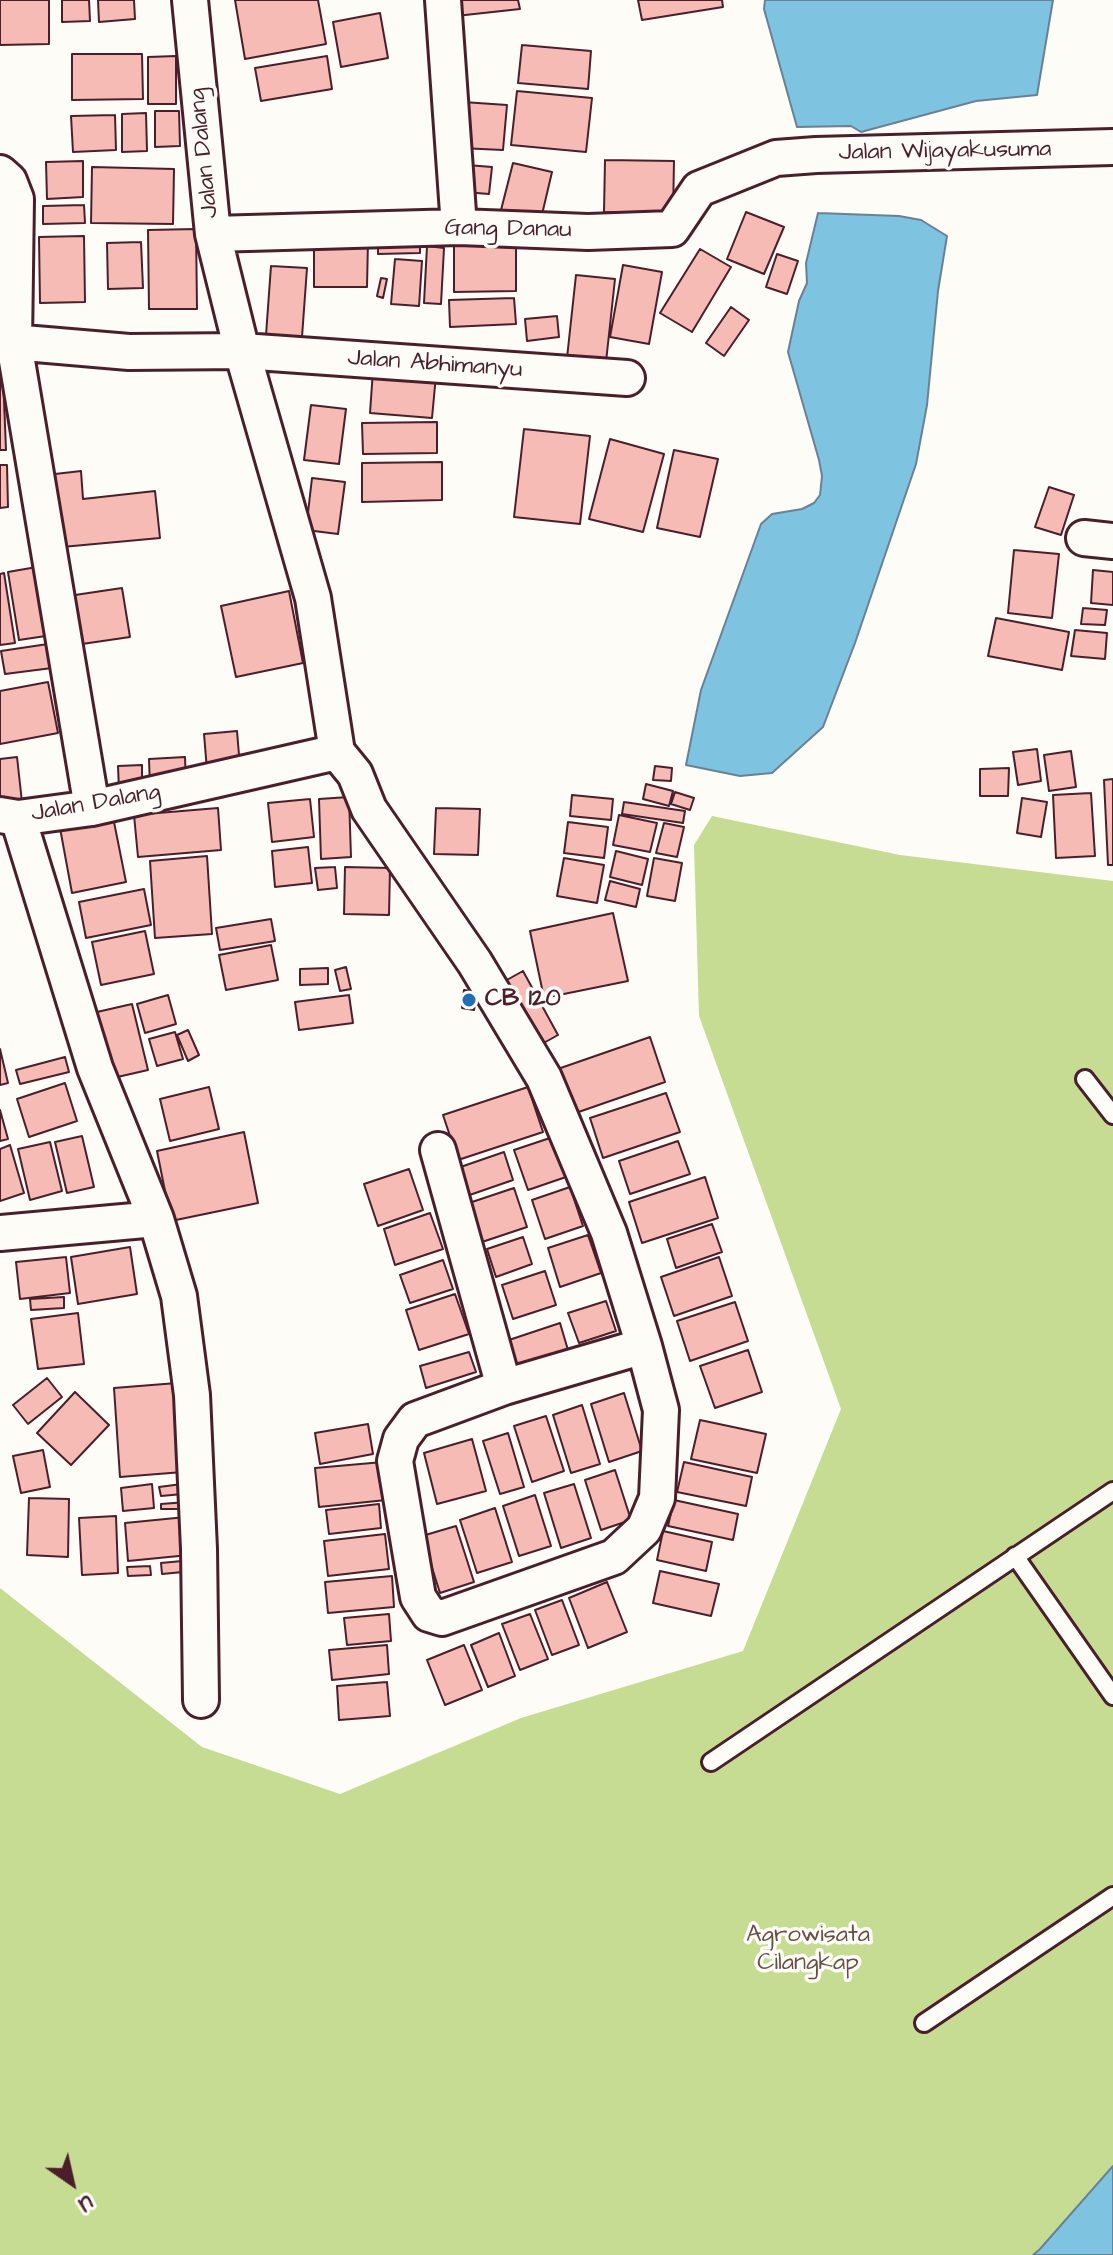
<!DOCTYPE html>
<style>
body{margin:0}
#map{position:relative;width:1113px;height:2255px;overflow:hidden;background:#fdfcf7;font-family:"Architects Daughter",sans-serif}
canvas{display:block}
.north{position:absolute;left:32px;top:2143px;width:80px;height:80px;-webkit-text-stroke:6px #fdfcf7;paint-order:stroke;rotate:146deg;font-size:22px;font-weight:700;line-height:32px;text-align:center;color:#4a1f2b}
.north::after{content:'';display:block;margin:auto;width:28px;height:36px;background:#4a1f2b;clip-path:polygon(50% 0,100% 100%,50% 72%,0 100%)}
</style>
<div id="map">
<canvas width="1113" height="2255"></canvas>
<div class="north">U</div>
</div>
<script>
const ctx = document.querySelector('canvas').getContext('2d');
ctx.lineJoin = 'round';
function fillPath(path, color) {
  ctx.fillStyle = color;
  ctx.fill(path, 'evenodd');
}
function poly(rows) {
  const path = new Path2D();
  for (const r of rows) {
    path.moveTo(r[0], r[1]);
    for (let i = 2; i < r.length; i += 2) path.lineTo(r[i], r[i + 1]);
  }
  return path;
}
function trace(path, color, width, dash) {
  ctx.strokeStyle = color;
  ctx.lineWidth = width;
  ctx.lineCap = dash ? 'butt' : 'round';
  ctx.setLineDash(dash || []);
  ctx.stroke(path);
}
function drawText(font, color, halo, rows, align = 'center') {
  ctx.font = font + ' "Architects Daughter",sans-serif';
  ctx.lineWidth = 7;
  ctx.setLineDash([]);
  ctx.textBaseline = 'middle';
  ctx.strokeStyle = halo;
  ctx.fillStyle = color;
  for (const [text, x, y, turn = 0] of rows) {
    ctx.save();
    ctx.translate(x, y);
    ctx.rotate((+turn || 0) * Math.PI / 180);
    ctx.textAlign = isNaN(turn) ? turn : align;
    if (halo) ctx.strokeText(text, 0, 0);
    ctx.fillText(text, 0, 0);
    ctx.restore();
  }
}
const green = poly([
 [712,816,900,855,1113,881,1113,2255,0,2255,0,1588,202,1747,340,1794,521,1718,743,1651,841,1409,699,1016,694,845]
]);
const water = poly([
 [765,0,1053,0,1037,95,976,101,861,132,851,126,797,127,764,9,765,0],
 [818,213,899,216,921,220,947,236,938,291,927,405,916,464,855,643,823,727,772,773,740,776,686,765,701,690,761,524,772,514,802,509,814,503,820,495,822,476,819,460,788,352,799,301,807,283,806,263,818,213],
 [1113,2166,1113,2255,1033,2255,1040,2249,1113,2166]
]);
const building = poly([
 [0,0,49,0,49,44,0,45,0,0],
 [62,0,89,0,90,21,62,22,62,0],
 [98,0,134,0,135,19,99,22,98,0],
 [235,0,318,0,326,44,245,59,235,0],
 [454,0,518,0,520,9,456,16,454,0],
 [638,0,722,0,723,7,642,20,638,0],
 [380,13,388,58,341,67,333,22,380,13],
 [522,45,591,51,588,89,518,83,522,45],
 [72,54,142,54,143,99,72,100,72,54],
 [176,56,176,104,148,104,148,57,176,56],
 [327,56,332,89,261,101,255,68,327,56],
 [517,91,592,98,586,152,511,145,517,91],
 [463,102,507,105,503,150,460,148,463,102],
 [155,111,179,111,180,146,155,147,155,111],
 [146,113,147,151,122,152,122,114,146,113],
 [115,115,116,150,73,152,71,116,115,115],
 [605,160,674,161,673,214,604,212,605,160],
 [83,161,83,197,47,199,46,162,83,161],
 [513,163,552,172,540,223,500,214,513,163],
 [467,165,492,167,489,194,464,192,467,165],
 [92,167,174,169,173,224,91,223,92,167],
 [84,205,85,223,43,224,43,206,84,205],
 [746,212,784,227,764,274,727,259,746,212],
 [196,229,197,309,149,309,148,230,196,229],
 [84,236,85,302,40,303,39,237,84,236],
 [420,236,420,253,378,254,378,237,420,236],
 [314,240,368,241,367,287,314,287,314,240],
 [141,242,143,288,108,289,107,243,141,242],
 [427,246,444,248,441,304,424,303,427,246],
 [454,246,516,246,516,291,454,292,454,246],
 [700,249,731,267,692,332,660,313,700,249],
 [777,254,798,261,787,294,766,287,777,254],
 [395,259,422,261,419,306,391,304,395,259],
 [623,265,662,272,649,344,610,337,623,265],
 [271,266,307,268,302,337,266,335,271,266],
 [576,275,615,279,606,362,567,358,576,275],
 [381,278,387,279,383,298,377,296,381,278],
 [514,298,516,324,450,327,449,300,514,298],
 [731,307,749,320,724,356,706,343,731,307],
 [557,316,559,337,527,341,525,319,557,316],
 [373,370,436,375,432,418,370,413,373,370],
 [0,375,3,375,6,450,0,450,0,375],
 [311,405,346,409,339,464,304,460,311,405],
 [437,422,437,453,363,454,362,423,437,422],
 [524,429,590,436,580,524,514,517,524,429],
 [610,439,664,454,643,532,589,519,610,439],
 [674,450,718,459,700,537,657,528,674,450],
 [442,462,442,500,362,502,362,463,442,462],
 [0,465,7,465,8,507,0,508,0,465],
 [81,471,83,499,155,491,160,538,62,547,55,474,81,471],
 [312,478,345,482,338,534,306,530,312,478],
 [1049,487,1074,495,1061,535,1035,527,1049,487],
 [1014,550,1059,554,1052,618,1008,613,1014,550],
 [48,565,59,634,19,640,8,572,48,565],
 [1093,570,1113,572,1113,605,1091,603,1093,570],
 [4,573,15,643,0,645,0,574,4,573],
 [122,588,130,637,82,644,75,595,122,588],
 [289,591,303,663,236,677,221,606,289,591],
 [1083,608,1107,610,1105,625,1081,624,1083,608],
 [996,618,1069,632,1062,670,988,656,996,618],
 [1075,630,1107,633,1105,659,1071,656,1075,630],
 [48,644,52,668,5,674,1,651,48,644],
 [48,682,58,733,0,744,0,691,48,682],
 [237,731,240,767,207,770,204,734,237,731],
 [1037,749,1041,781,1018,785,1013,752,1037,749],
 [1071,751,1076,787,1049,791,1044,755,1071,751],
 [17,757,22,802,0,805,0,759,17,757],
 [185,757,186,785,150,787,149,759,185,757],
 [142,765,142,789,119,790,118,766,142,765],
 [655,766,672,768,671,781,653,780,655,766],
 [1009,768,1008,796,980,796,980,769,1009,768],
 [1113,779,1113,865,1108,865,1104,780,1113,779],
 [646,784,673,791,669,806,643,799,646,784],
 [675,792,694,798,690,810,671,804,675,792],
 [1091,793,1095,856,1056,858,1053,795,1091,793],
 [572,795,613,799,611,820,570,816,572,795],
 [349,797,351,857,321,859,319,799,349,797],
 [1022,798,1047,802,1041,837,1017,833,1022,798],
 [310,799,314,837,272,842,268,803,310,799],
 [624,802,685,811,683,823,622,814,624,802],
 [218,808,221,850,138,857,134,815,218,808],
 [436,808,480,809,478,855,434,854,436,808],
 [619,815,657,823,650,852,613,845,619,815],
 [113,817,126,882,72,893,60,828,113,817],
 [568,822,608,827,604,858,564,853,568,822],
 [664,823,684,827,677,857,656,853,664,823],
 [308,847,312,883,275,887,272,851,308,847],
 [616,851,648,859,642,885,610,877,616,851],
 [207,856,212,934,155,938,150,861,207,856],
 [564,858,604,865,597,903,557,896,564,858],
 [654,858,682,863,675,901,647,896,654,858],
 [335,867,337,888,318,890,315,868,335,867],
 [345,867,390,868,389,915,344,914,345,867],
 [610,881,640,889,636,907,605,900,610,881],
 [144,889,151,925,86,938,79,902,144,889],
 [613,913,628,981,544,998,530,931,613,913],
 [271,919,275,941,220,950,216,928,271,919],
 [145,931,154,974,101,985,92,942,145,931],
 [271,945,278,980,226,990,219,955,271,945],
 [346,967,351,989,340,991,335,970,346,967],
 [328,968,328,984,300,985,300,969,328,968],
 [523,971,558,1035,540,1045,505,981,523,971],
 [464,990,477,992,474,1010,462,1008,464,990],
 [168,995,176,1024,145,1033,137,1004,168,995],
 [349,995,353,1023,299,1030,295,1002,349,995],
 [132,1004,148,1070,113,1078,97,1012,132,1004],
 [188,1030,199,1055,188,1061,177,1035,188,1030],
 [175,1032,183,1059,157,1066,149,1039,175,1032],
 [650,1037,665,1082,567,1116,552,1071,650,1037],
 [0,1049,8,1083,0,1085,0,1049],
 [65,1057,69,1072,20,1084,16,1070,65,1057],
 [65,1083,77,1121,29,1137,17,1099,65,1083],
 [209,1087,219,1129,170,1141,160,1099,209,1087],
 [528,1087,543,1132,458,1160,443,1115,528,1087],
 [666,1093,680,1132,603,1158,590,1118,666,1093],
 [0,1110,8,1139,0,1141,0,1110],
 [244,1132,258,1203,171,1221,157,1151,244,1132],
 [82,1136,94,1187,67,1193,55,1142,82,1136],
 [553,1137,566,1177,528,1190,514,1150,553,1137],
 [678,1141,690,1174,630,1194,619,1161,678,1141],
 [50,1142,62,1191,30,1200,18,1149,50,1142],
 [10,1145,24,1193,0,1201,0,1149,10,1145],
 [504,1152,513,1180,458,1199,449,1171,504,1152],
 [409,1169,423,1210,378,1226,364,1184,409,1169],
 [705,1177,718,1218,642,1243,629,1202,705,1177],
 [570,1187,583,1226,545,1239,532,1200,570,1187],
 [514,1188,527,1227,476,1244,463,1205,514,1188],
 [430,1213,443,1249,395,1265,384,1229,430,1213],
 [712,1224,722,1252,676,1268,667,1239,712,1224],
 [588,1235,601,1273,560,1287,548,1248,588,1235],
 [523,1237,532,1264,496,1277,487,1249,523,1237],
 [130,1247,137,1294,78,1304,71,1257,130,1247],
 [66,1257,70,1293,20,1299,16,1262,66,1257],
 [719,1257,732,1296,674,1316,661,1277,719,1257],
 [443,1260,453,1289,410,1303,400,1275,443,1260],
 [545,1271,556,1305,513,1319,502,1285,545,1271],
 [455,1294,469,1334,419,1350,406,1310,455,1294],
 [64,1297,64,1308,31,1310,30,1299,64,1297],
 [606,1301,616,1331,579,1343,568,1313,606,1301],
 [735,1302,748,1341,690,1361,677,1321,735,1302],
 [78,1313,84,1364,38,1369,31,1319,78,1313],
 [560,1323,568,1350,518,1367,509,1340,560,1323],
 [748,1350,762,1392,715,1408,700,1366,748,1350],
 [469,1352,476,1372,426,1388,420,1366,469,1352],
 [47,1378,62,1397,28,1424,13,1405,47,1378],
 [177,1383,183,1472,120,1477,114,1388,177,1383],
 [75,1392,109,1425,71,1465,37,1433,75,1392],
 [624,1393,642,1451,609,1462,591,1404,624,1393],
 [582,1405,600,1464,571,1473,553,1415,582,1405],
 [546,1416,564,1471,532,1482,514,1426,546,1416],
 [700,1420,766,1434,757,1473,691,1459,700,1420],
 [368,1424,373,1454,320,1464,315,1433,368,1424],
 [508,1433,524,1487,500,1494,483,1441,508,1433],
 [472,1439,486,1491,437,1504,424,1453,472,1439],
 [43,1450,50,1487,21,1493,13,1456,43,1450],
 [383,1462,386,1500,319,1507,315,1468,383,1462],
 [684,1462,752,1477,746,1506,677,1492,684,1462],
 [615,1470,631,1520,601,1530,585,1480,615,1470],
 [152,1484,154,1508,123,1511,121,1488,152,1484],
 [182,1484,183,1494,161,1496,159,1487,182,1484],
 [574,1484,591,1538,561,1548,544,1493,574,1484],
 [535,1495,551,1546,519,1556,503,1506,535,1495],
 [29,1498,69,1499,68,1557,27,1555,29,1498],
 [674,1500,738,1514,733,1540,668,1526,674,1500],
 [187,1502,187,1509,161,1509,161,1504,187,1502],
 [379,1504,381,1528,329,1534,326,1510,379,1504],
 [495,1508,512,1562,477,1573,460,1520,495,1508],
 [116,1516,118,1573,82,1575,79,1518,116,1516],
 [186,1517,189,1555,128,1561,125,1523,186,1517],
 [456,1526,474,1582,440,1593,422,1536,456,1526],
 [663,1531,712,1542,706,1571,657,1560,663,1531],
 [385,1534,389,1569,328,1576,324,1541,385,1534],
 [182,1561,183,1572,162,1574,161,1563,182,1561],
 [150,1566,151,1575,128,1576,127,1567,150,1566],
 [660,1571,719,1584,711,1616,653,1603,660,1571],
 [392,1576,394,1607,328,1613,325,1582,392,1576],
 [607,1582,627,1632,588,1648,569,1598,607,1582],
 [562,1600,579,1645,552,1655,535,1610,562,1600],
 [389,1614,391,1641,347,1645,344,1618,389,1614],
 [530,1614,548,1659,520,1670,502,1624,530,1614],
 [499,1633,515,1676,488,1687,471,1645,499,1633],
 [387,1645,389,1674,332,1680,329,1650,387,1645],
 [464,1645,482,1690,445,1705,427,1660,464,1645],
 [387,1682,390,1716,339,1720,337,1686,387,1682]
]);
const lane = poly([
 [1085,1079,1113,1115],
 [1015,1556,1113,1696],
 [711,1762,1113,1491],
 [924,2023,1113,1896]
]);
const street = poly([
 [190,0,213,234,242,351,313,598,337,752,355,774,369,809,475,963,544,1078,609,1233,644,1346,661,1410,657,1498,644,1529,614,1557,442,1618,429,1614,418,1597,395,1461,401,1439,415,1420,504,1387,644,1346],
 [443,0,459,227],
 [0,173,9,181,16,199,14,343,92,808],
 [213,234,459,227,588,232,672,229,699,189,776,158,816,155,1113,147],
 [0,341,129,352,242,351,627,378],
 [1084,538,1113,541],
 [0,815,18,818,92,808,337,752],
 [438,1150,504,1387],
 [156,1219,179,1296,192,1395,199,1549,201,1700],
 [0,1233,156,1219,95,1068,18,818]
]);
const markers = [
 [469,1000,8,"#1f6fb2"]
];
const streetNames = [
 ["Jalan Wijayakusuma",945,152,-1],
 ["Jalan Dalang",205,153,-96],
 ["Gang Danau",508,230,1],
 ["Jalan Abhimanyu",435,365,4],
 ["Jalan Dalang",96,804,-10]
];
const poiNames = [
 ["CB 120",485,1000]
];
const parkNames = [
 ["Agrowisata",808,1936],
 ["Cilangkap",808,1964]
];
fillPath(green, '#c6dc92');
fillPath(water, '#7ec3df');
trace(water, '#698197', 2);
fillPath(building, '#f7bbb6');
trace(building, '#4a1f2b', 2);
trace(lane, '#4a1f2b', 22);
trace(street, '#4a1f2b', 40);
trace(lane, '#fdfcf7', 16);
trace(street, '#fdfcf7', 34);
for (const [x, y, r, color] of markers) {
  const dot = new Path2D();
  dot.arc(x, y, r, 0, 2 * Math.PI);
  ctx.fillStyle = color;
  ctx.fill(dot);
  trace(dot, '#fdfcf7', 3);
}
drawText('24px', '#4a1f2b', '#fdfcf7', streetNames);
drawText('bold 24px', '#4a1f2b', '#fdfcf7', poiNames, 'left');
drawText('24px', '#694e45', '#fdfcf7', parkNames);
</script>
